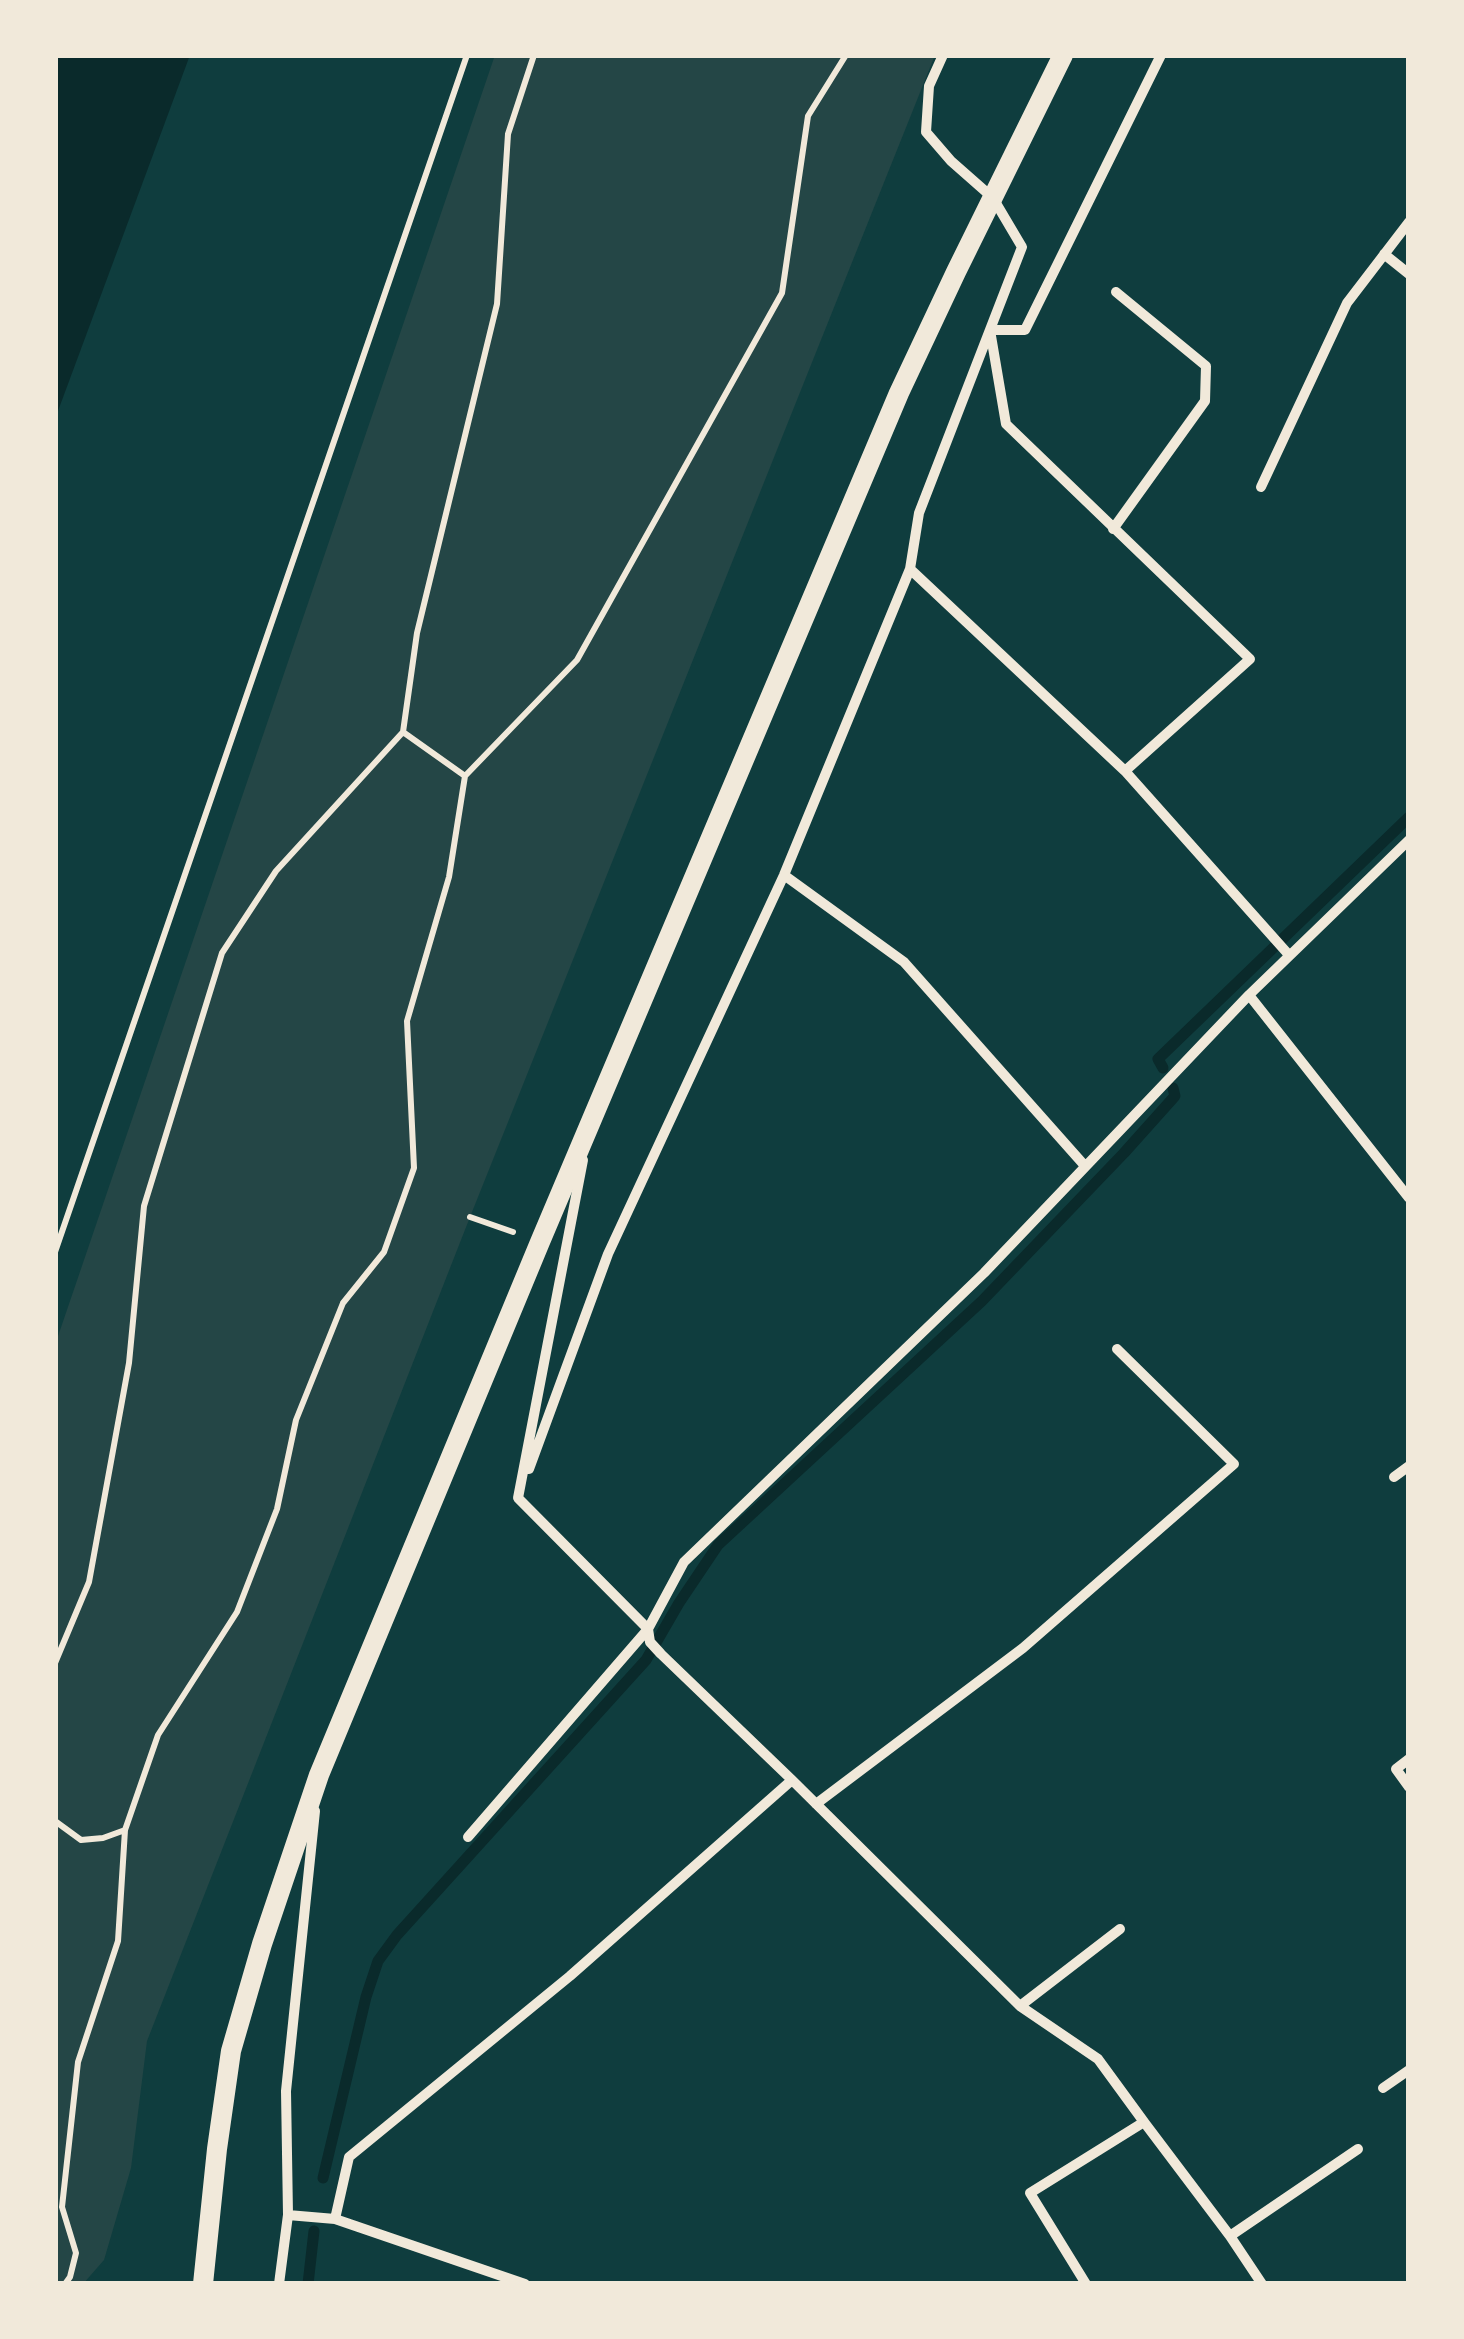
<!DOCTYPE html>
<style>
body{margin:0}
#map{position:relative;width:1464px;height:2339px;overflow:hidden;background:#0f3d3e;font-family:"PT Serif",serif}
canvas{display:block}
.frame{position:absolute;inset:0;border:58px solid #f1e9da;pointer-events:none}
</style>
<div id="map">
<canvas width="1464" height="2339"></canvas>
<div class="frame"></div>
</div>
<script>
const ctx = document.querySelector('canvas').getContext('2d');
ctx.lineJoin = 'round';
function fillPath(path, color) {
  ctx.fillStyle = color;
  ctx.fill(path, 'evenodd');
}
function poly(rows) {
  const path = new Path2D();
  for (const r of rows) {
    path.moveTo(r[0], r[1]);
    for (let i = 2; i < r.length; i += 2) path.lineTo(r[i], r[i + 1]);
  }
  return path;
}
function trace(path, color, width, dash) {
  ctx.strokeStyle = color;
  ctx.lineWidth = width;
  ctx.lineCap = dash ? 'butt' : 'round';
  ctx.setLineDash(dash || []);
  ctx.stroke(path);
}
const green = poly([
 [495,55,935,55,470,1217,147,2041,131,2168,104,2260,83,2284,55,2284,55,1345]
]);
const water = poly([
 [55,55,190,55,55,419]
]);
const stream = poly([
 [1163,1068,1158,1059,1409,817],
 [323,2178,366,1997,378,1961,397,1935,646,1660,679,1603,718,1545,982,1301,1124,1153,1175,1096,1173,1088],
 [308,2284,314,2231]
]);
const path = poly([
 [403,732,465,776],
 [470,1217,513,1232],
 [55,1252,467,55],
 [55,1663,89,1582,129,1363,144,1206,222,953,276,871,403,732,417,633,497,304,508,134,534,55],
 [55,1821,81,1840,103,1838,125,1830],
 [65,2284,70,2277,76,2253,62,2207,78,2062,118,1941,125,1830,158,1735,237,1612,277,1509,296,1420,343,1303,384,1252,414,1168,407,1021,449,877,465,776,577,660,782,293,808,116,846,55]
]);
const minor = poly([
 [943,55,929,86,926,132,951,161,993,198,1022,247,919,513,910,569,1125,771,1289,955],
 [1384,254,1409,274],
 [1261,487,1347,303,1409,222],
 [1113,529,1205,401,1206,366,1116,292],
 [1125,771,1250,659,1006,424,990,330,1025,330,1161,55],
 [784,875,904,962,1085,1166],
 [1249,995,1409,1198],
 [583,1160,518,1498,648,1629,650,1642,661,1654,792,1780,1020,2006,1098,2059,1144,2122,1030,2193,1086,2284],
 [529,1469,608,1254,784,875,910,569],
 [1394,1477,1409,1466],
 [1409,1759,1396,1769,1409,1787],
 [816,1804,1023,1648,1234,1464,1117,1349],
 [315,1811,286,2091,288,2215,335,2219,525,2284],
 [468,1837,648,1629,684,1562,984,1273,1249,995,1409,840],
 [1020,2006,1120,1929],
 [1383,2088,1409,2070],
 [1144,2122,1230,2236,1262,2284],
 [335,2219,349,2157,570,1976,792,1780],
 [1230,2236,1358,2149],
 [279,2284,288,2215]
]);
const secondary = poly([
 [203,2284,217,2149,231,2051,262,1944,319,1775,540,1242,899,393,956,272,1063,55]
]);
fillPath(green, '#244646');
fillPath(water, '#0a2a2b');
trace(stream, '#0a2a2b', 11);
trace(path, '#f1e9da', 6);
trace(minor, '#f1e9da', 10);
trace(secondary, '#f1e9da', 20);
</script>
